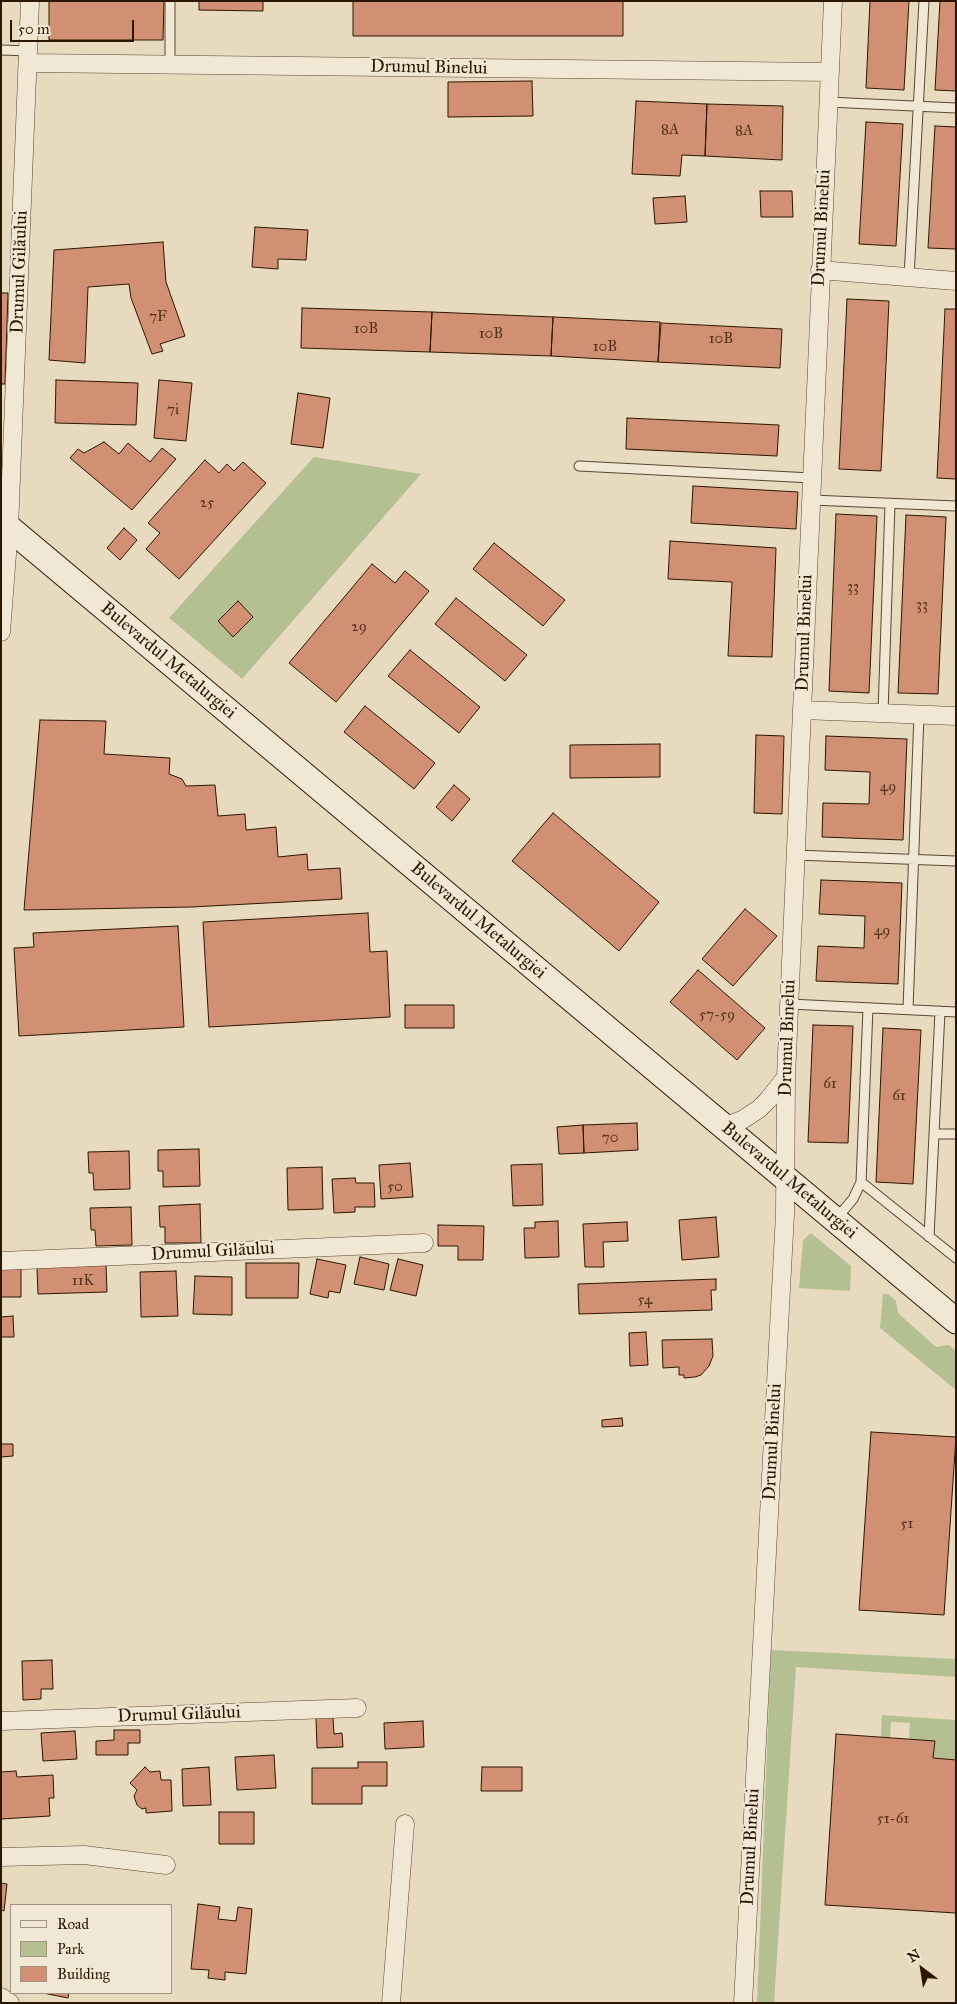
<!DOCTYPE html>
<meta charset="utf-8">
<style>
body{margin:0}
#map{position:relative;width:957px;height:2004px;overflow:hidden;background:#e8dabf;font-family:"IM FELL Great Primer",serif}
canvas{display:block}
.frame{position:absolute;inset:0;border:2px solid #2b1600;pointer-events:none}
.legend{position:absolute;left:10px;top:1904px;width:162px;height:90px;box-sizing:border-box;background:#f0e7d5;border:1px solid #a19380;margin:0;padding:6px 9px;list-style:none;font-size:15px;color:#2b1600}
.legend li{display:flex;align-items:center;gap:10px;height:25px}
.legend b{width:25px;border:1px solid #a19380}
.north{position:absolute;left:897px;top:1944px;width:50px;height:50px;-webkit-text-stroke:4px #f0e7d5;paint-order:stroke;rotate:329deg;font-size:14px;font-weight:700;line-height:20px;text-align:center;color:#2b1600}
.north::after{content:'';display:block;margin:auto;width:18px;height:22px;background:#2b1600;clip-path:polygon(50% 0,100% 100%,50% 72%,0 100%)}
.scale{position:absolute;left:10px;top:20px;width:124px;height:22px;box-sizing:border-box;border:2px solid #2b1600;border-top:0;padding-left:6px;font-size:15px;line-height:18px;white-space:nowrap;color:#2b1600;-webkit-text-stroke:4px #f0e7d5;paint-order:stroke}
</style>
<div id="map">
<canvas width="957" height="2004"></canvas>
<div class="frame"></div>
<ul class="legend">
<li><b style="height:6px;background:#f0e7d5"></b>Road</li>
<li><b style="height:14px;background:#b5c092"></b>Park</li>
<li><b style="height:14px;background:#d19073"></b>Building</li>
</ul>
<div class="north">N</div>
<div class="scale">50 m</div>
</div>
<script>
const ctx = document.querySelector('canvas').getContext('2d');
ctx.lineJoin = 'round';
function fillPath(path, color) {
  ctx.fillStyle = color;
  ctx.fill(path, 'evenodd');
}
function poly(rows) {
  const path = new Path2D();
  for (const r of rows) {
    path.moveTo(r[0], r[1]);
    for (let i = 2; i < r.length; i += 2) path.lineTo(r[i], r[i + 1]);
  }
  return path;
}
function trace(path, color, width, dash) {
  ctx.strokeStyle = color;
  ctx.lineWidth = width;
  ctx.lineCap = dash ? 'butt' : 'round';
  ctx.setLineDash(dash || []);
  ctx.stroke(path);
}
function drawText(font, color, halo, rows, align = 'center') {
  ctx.font = font + ' "IM FELL Great Primer",serif';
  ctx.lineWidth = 4;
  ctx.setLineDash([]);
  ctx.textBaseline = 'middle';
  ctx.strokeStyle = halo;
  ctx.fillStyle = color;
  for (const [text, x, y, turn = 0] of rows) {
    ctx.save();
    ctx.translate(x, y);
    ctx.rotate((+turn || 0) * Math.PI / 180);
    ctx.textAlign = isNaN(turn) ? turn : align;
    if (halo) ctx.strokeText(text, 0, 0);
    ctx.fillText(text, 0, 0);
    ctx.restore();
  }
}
const green = poly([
 [314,457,421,474,242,679,169,618],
 [810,1234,812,1234,851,1266,850,1291,799,1288,803,1240],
 [883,1294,888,1294,896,1301,898,1313,936,1347,949,1345,956,1351,956,1390,880,1328],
 [771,1650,956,1659,956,1677,796,1667,774,2003,757,2003],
 [882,1715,956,1720,956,1760,933,1758,934,1741,909,1739,910,1723,891,1722,890,1738,881,1737]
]);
const building = poly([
 [49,1,164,1,163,40,49,40,49,1],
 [199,1,263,1,263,11,199,10,199,1],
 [353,1,623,1,623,36,353,36,353,1],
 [870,1,909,1,904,90,866,88,870,1],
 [940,1,956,1,956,91,935,90,940,1],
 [532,81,533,116,448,117,448,82,532,81],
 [636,101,707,104,705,156,682,155,680,176,632,174,636,101],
 [707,104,783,106,782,160,705,156,707,104],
 [866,122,903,124,896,246,859,244,866,122],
 [935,126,956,127,956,249,928,248,935,126],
 [760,191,792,191,793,217,761,217,760,191],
 [685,196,687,222,655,224,653,198,685,196],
 [255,227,308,230,306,260,278,259,278,269,252,267,255,227],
 [163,242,166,282,185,336,160,344,163,351,152,354,131,298,129,284,88,287,85,363,49,360,54,250,163,242],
 [1,293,8,293,5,384,1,384,1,293],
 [847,299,889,301,881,471,839,469,847,299],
 [302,308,432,312,430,352,301,348,302,308],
 [945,309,956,309,956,479,937,478,945,309],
 [432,312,553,317,551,356,430,352,432,312],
 [553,317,660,322,658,362,551,356,553,317],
 [661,323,782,329,780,368,658,362,661,323],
 [56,380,138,383,136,425,55,423,56,380],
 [159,380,192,383,186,441,154,438,159,380],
 [298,393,330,398,323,448,291,444,298,393],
 [627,418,779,425,777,456,626,449,627,418],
 [104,442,119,454,128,443,150,462,162,448,176,459,132,510,70,458,78,449,84,453,104,442],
 [205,460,219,473,227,464,234,471,243,462,266,483,179,579,146,549,160,533,148,523,205,460],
 [693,486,798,492,796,529,691,523,693,486],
 [836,514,877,516,869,693,829,691,836,514],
 [906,515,946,517,938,694,898,693,906,515],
 [124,528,137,540,120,560,107,548,124,528],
 [670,541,776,548,772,657,728,656,732,582,668,579,670,541],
 [494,543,565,600,543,626,473,569,494,543],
 [372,564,395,583,405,571,429,591,336,702,289,663,372,564],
 [456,598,527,655,505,681,435,624,456,598],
 [238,601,253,617,233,637,218,621,238,601],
 [410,650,480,707,459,733,388,676,410,650],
 [365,706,435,763,414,789,344,732,365,706],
 [40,720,106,721,104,754,170,758,169,774,182,779,186,786,215,785,218,816,245,814,246,830,276,827,278,857,307,854,308,870,340,868,342,899,192,907,24,910,40,720],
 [756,735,784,736,782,814,754,813,756,735],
 [826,736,907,739,903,840,822,837,823,803,869,804,870,772,825,770,826,736],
 [660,744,660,777,570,778,570,745,660,744],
 [454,785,470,799,452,821,436,807,454,785],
 [553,813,659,902,619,951,512,861,553,813],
 [821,880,902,883,898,984,816,981,818,946,864,948,865,916,819,914,821,880],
 [745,909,777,936,733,986,702,959,745,909],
 [368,913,370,952,387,951,390,1017,209,1027,203,922,368,913],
 [178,926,184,1027,19,1036,14,948,34,947,33,933,178,926],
 [698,970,765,1028,737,1060,670,1002,698,970],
 [405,1005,454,1005,454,1028,405,1028,405,1005],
 [813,1025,853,1026,848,1143,808,1142,813,1025],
 [883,1028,921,1030,913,1184,876,1182,883,1028],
 [637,1123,638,1150,584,1153,583,1125,637,1123],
 [583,1125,584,1153,559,1154,557,1127,583,1125],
 [199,1149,200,1186,163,1187,163,1171,158,1171,158,1150,199,1149],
 [129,1151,130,1189,94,1190,93,1173,89,1173,88,1152,129,1151],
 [410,1163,413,1197,381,1199,379,1165,410,1163],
 [542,1164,543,1205,513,1206,511,1165,542,1164],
 [322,1167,323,1209,288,1210,287,1168,322,1167],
 [355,1178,356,1183,374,1183,375,1207,355,1207,355,1212,334,1213,332,1179,355,1178],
 [200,1204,201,1243,165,1243,165,1227,160,1227,159,1206,200,1204],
 [131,1207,132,1245,96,1246,95,1230,91,1230,90,1208,131,1207],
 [716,1217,719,1257,682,1260,679,1220,716,1217],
 [558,1221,559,1257,525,1258,524,1228,535,1228,535,1222,558,1221],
 [627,1222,628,1241,603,1242,604,1267,585,1267,583,1224,627,1222],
 [438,1225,484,1226,483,1260,458,1260,458,1246,438,1246,438,1225],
 [360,1257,389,1264,384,1290,354,1284,360,1257],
 [317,1259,346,1265,340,1293,329,1291,328,1298,310,1294,317,1259],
 [398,1259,423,1265,416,1296,390,1290,398,1259],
 [246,1263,299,1263,298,1298,246,1298,246,1263],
 [106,1265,107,1292,38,1294,37,1268,106,1265],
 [1,1269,21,1269,21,1297,1,1297,1,1269],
 [176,1271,178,1316,141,1317,140,1272,176,1271],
 [195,1276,232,1277,232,1315,193,1314,195,1276],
 [716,1279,716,1290,711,1290,712,1310,579,1314,578,1284,716,1279],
 [13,1316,14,1337,1,1337,1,1317,13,1316],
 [646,1332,648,1365,630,1366,629,1333,646,1332],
 [712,1339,713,1356,709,1366,701,1375,695,1377,684,1378,684,1375,679,1375,679,1367,663,1368,662,1340,712,1339],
 [622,1418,623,1426,602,1427,602,1420,622,1418],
 [871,1432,956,1437,944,1615,859,1610,871,1432],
 [1,1444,13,1444,13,1456,1,1457,1,1444],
 [52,1660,53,1689,41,1689,41,1699,23,1700,22,1661,52,1660],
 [333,1717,334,1734,342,1733,343,1747,317,1748,316,1718,333,1717],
 [423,1721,424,1747,385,1749,384,1723,423,1721],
 [114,1730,140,1730,140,1743,128,1743,128,1755,96,1755,96,1741,114,1740,114,1730],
 [75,1731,77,1759,43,1761,41,1733,75,1731],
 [836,1734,935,1741,933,1758,956,1760,956,1913,825,1905,836,1734],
 [274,1755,276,1788,237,1790,235,1757,274,1755],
 [358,1762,387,1762,387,1786,362,1786,362,1804,312,1804,312,1768,358,1768,358,1762],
 [145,1767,150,1772,160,1771,161,1780,171,1780,172,1811,146,1813,146,1808,142,1809,137,1805,134,1796,137,1790,130,1783,145,1767],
 [209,1767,211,1805,183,1806,182,1769,209,1767],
 [482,1767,522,1767,522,1791,481,1791,482,1767],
 [16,1771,17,1777,53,1775,54,1798,49,1798,50,1816,1,1819,1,1772,16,1771],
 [219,1812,254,1812,254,1844,219,1844,219,1812],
 [1,1883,7,1884,4,1911,1,1910,1,1883],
 [198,1904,220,1907,218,1919,236,1921,238,1907,252,1909,246,1974,225,1972,225,1980,208,1978,209,1970,191,1969,198,1904],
 [43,1993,69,1993,68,1998,43,1993]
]);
const service = poly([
 [1,50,29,51],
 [170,64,170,1],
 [828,102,956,108],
 [909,277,924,1],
 [579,466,812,478],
 [811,500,956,506],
 [883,713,890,504],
 [795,855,956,861],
 [789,1004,956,1012],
 [908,1009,919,714],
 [935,1134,956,1134],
 [861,1182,956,1258],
 [836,1219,853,1199,861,1182,868,1008],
 [929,1237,940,1011]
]);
const minor = poly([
 [29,63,830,72],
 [820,270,956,281],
 [1,632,9,528,30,1],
 [802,710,956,716],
 [723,1127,742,1120,759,1109,768,1100,786,1077],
 [1,1261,424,1243],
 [1,1721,357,1708],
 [1,1857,84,1855,166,1865],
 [1,1997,10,2003],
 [391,2003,405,1824],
 [743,2003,785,1214,786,1077,833,1]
]);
const secondary = poly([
 [1,521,956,1321]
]);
const numberNames = [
 ["8A",670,130],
 ["8A",744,131],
 ["7F",158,317],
 ["10B",366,329],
 ["10B",491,334],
 ["10B",721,339],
 ["10B",605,347],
 ["7i",173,410],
 ["25",207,503],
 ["33",853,587],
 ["33",922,605],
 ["29",359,627],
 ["49",888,787],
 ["49",882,931],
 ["57-59",717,1015],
 ["61",830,1084],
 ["61",899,1096],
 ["70",610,1138],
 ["50",395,1187],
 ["11K",83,1281],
 ["54",645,1300],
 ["51",907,1524],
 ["51-61",893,1819]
];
const streetNames = [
 ["Drumul Binelui",429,68,1],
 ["Drumul Binelui",822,228,-87],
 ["Drumul Gilăului",20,272,-88],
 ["Drumul Binelui",805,633,-88],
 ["Bulevardul Metalurgiei",168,661,40],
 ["Bulevardul Metalurgiei",478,921,40],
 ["Drumul Binelui",788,1038,-88],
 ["Bulevardul Metalurgiei",789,1181,40],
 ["Drumul Gilăului",213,1252,-3],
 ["Drumul Binelui",773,1442,-87],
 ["Drumul Gilăului",179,1715,-2],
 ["Drumul Binelui",751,1847,-87]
];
fillPath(green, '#b5c092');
fillPath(building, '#d19073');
trace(building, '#2b1600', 1);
trace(service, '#5a4730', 11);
trace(minor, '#5a4730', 19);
trace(secondary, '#2b1600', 27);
trace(service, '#f0e7d5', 9);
trace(minor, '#f0e7d5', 18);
trace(secondary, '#f0e7d5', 25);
drawText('15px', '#54341d', null, numberNames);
drawText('18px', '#2b1600', '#f0e7d5', streetNames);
</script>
